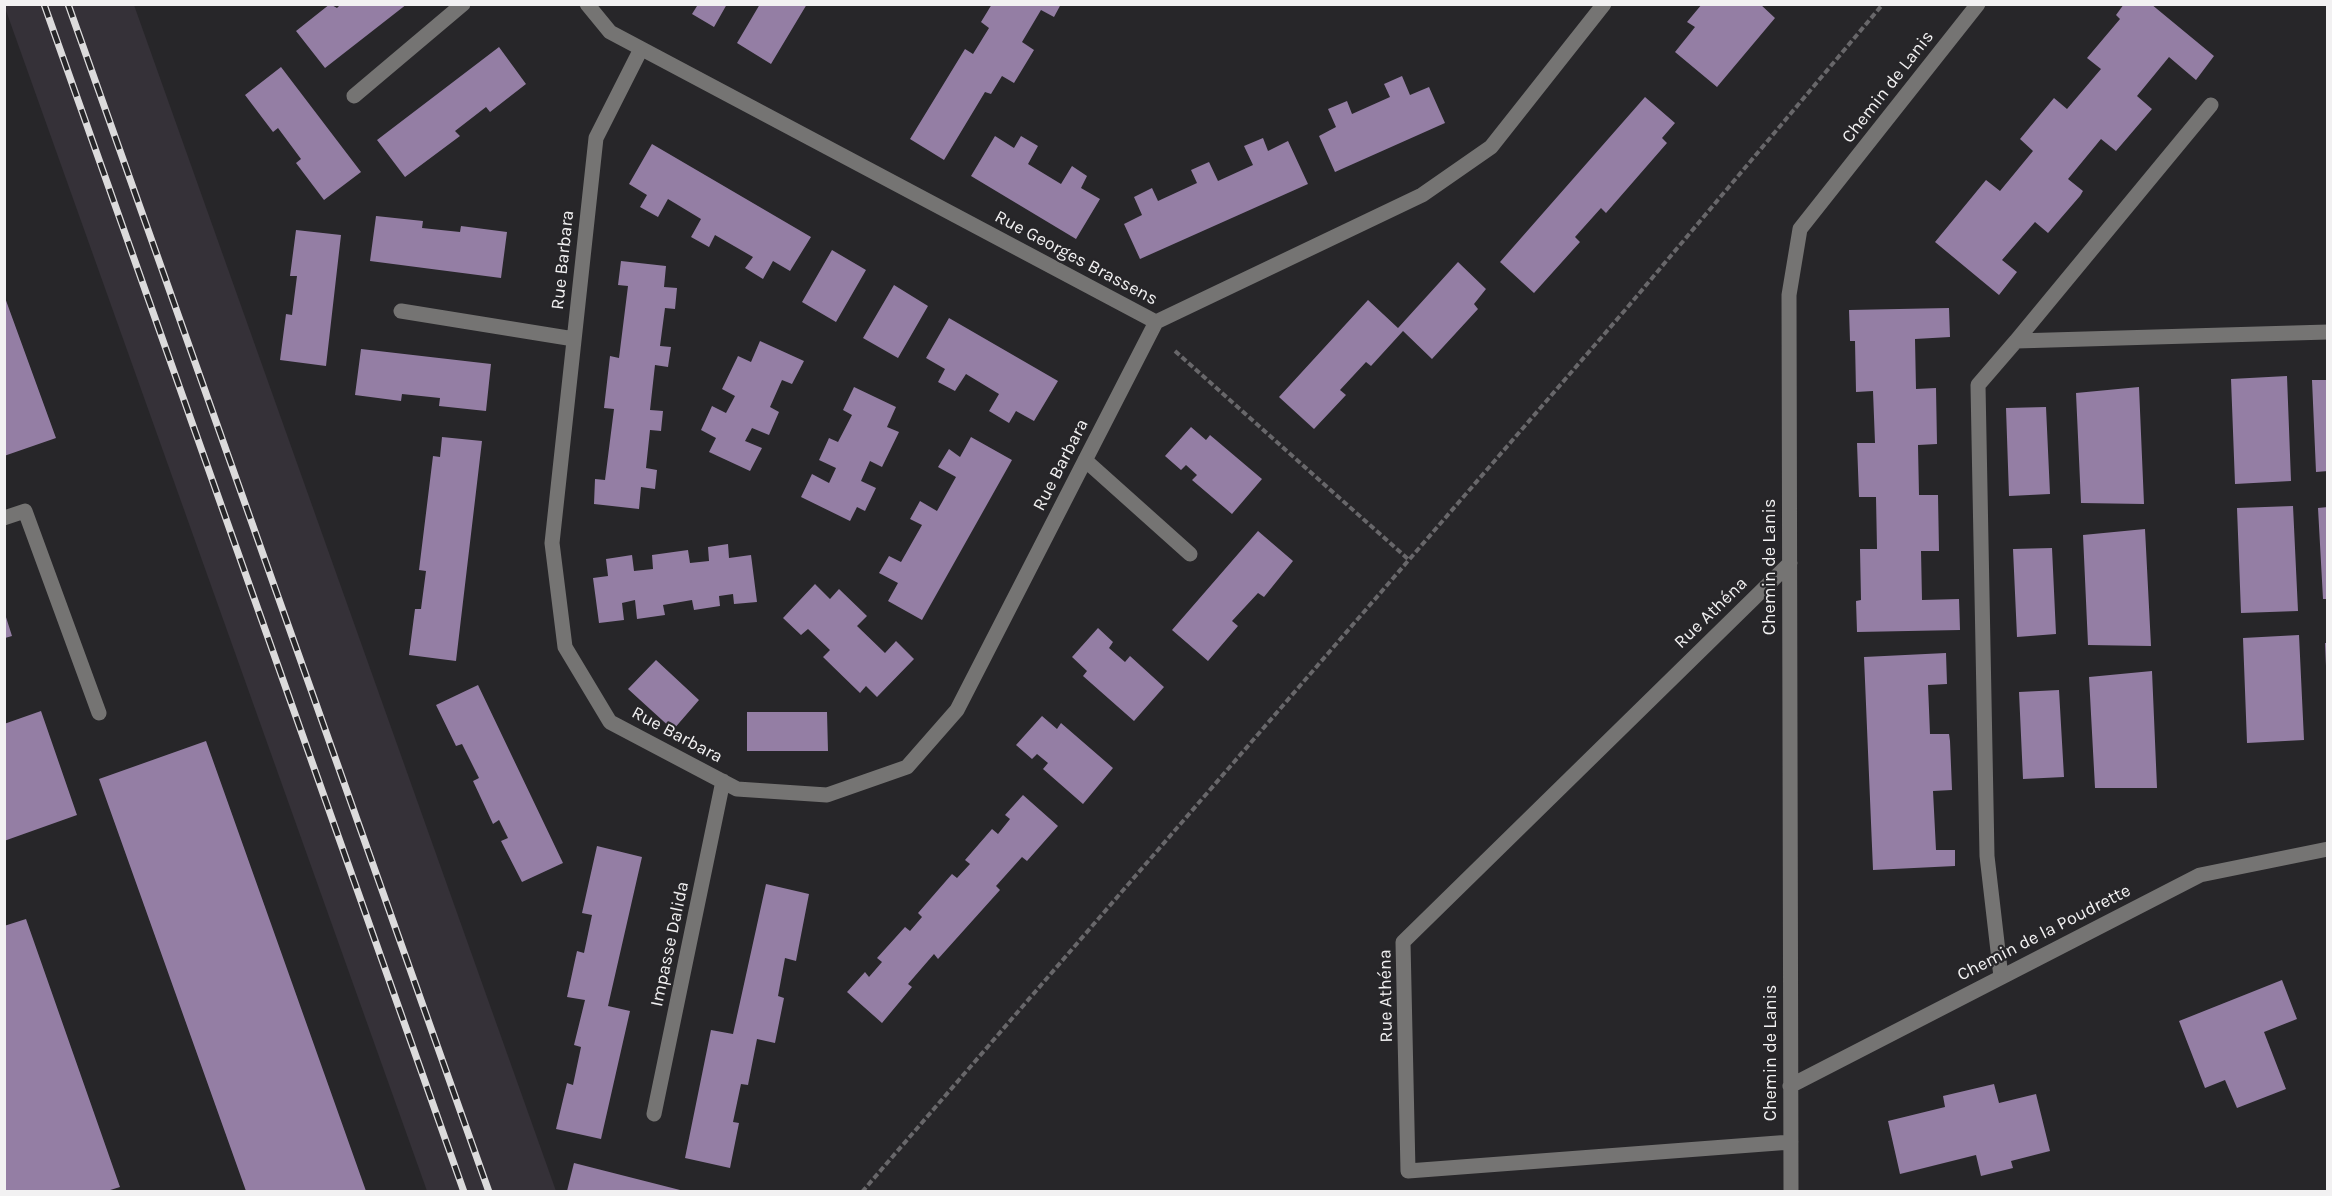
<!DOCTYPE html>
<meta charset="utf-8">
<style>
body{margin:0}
#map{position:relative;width:2332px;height:1196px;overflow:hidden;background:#272629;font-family:Karla,sans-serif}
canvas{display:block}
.frame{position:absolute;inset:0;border:6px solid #f2f1f2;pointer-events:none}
</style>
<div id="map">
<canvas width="2332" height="1196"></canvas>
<div class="frame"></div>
</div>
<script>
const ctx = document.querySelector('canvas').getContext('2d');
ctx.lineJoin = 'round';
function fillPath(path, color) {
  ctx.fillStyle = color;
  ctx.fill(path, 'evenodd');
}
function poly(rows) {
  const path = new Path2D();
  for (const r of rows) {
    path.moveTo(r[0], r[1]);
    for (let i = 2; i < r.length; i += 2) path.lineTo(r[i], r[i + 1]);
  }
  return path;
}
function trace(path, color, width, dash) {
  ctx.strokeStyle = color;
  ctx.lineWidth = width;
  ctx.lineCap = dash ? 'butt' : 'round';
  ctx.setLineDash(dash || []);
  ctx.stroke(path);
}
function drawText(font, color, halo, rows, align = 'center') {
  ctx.font = font + ' Karla,sans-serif';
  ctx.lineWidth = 4.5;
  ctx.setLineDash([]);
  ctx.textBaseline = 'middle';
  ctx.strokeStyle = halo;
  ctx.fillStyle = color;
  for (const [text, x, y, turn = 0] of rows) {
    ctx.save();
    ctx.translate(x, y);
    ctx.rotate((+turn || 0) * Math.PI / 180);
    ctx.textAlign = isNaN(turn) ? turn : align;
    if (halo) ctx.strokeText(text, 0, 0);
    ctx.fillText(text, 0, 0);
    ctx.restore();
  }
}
const built = poly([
 [4,5,134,5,556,1191,427,1191]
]);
const building = poly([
 [330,4,337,8,341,4,407,4,325,68,296,31],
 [694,4,727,4,714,27,692,14,697,6],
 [760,4,807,4,771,64,737,43],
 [992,4,1061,4,1054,17,1041,10,1022,42,1034,50,1014,83,1002,76,991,94,985,92,944,160,910,139,965,49,973,54,989,28,981,22],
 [1702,4,1760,4,1775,18,1717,87,1675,52,1695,27,1687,22],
 [2124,4,2151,4,2214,56,2196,80,2169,57,2137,96,2152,109,2116,151,2101,139,2068,179,2083,191,2080,196,2048,233,2035,222,2002,260,2017,272,1999,295,1935,242,1986,180,2000,191,2033,151,2020,139,2054,98,2067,109,2101,69,2087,58,2120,19,2116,15],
 [499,47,526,84,490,112,486,107,455,131,460,136,405,177,377,140],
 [281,67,361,172,324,200,296,163,301,159,278,128,273,132,245,95],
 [1402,76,1410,95,1429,87,1445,123,1335,172,1319,136,1336,127,1328,109,1347,101,1352,114,1390,97,1384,84],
 [1645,97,1675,123,1662,138,1667,143,1606,213,1601,208,1575,237,1580,242,1534,293,1500,262],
 [995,136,1014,148,1021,136,1038,146,1028,164,1061,184,1072,166,1087,176,1081,188,1100,199,1076,239,971,176],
 [1263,138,1268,151,1288,141,1308,184,1140,259,1124,224,1142,215,1134,197,1152,188,1158,201,1197,183,1191,170,1209,162,1218,181,1253,165,1244,146],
 [652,144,811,237,790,271,773,261,763,279,745,268,753,257,715,235,709,247,691,237,701,219,668,199,658,217,640,207,647,195,629,184],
 [376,216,423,221,422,228,460,232,461,226,507,232,501,278,370,261],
 [296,230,341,235,326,366,280,360,286,314,292,315,297,276,290,276],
 [832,250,866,270,836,322,802,302],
 [621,261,666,266,664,287,677,288,675,309,665,308,660,346,671,347,668,367,655,365,650,410,663,411,661,431,650,430,646,468,657,470,655,489,641,487,639,509,594,504,595,479,605,480,614,409,604,408,610,356,619,358,628,286,618,285],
 [1458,262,1486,289,1474,304,1478,309,1432,359,1403,331,1371,366,1366,362,1340,390,1346,395,1314,429,1279,397,1368,300,1398,328],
 [894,285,928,306,898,358,863,338],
 [4,295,56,438,4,456],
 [1949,308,1950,337,1915,339,1916,389,1936,388,1937,444,1918,445,1919,495,1938,495,1939,551,1921,551,1922,600,1959,599,1960,630,1857,632,1856,601,1861,600,1860,549,1877,549,1876,497,1859,497,1857,443,1875,443,1873,391,1856,392,1855,341,1850,341,1849,310],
 [949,318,1058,381,1034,421,1016,411,1009,423,989,411,999,394,966,374,955,391,938,382,945,369,926,358],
 [760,341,804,361,792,384,782,380,770,407,779,412,769,435,752,428,745,441,762,448,750,471,709,452,716,438,701,430,712,406,726,413,735,396,722,389,738,356,751,362],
 [361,349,491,364,486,411,439,406,440,398,402,394,401,401,355,395],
 [2287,376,2291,481,2235,484,2231,379],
 [2312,380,2328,380,2328,471,2316,472],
 [854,387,896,407,887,427,899,432,882,467,870,461,861,481,876,488,865,511,857,507,850,521,801,497,812,474,829,483,836,468,819,460,829,438,838,442,852,415,843,410],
 [2139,387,2144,504,2081,503,2076,393],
 [2046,407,2050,494,2009,496,2006,408],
 [1191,427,1206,440,1210,435,1262,479,1232,514,1192,480,1197,475,1186,465,1181,470,1165,456],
 [442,437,482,441,456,661,409,655,415,609,421,609,426,571,419,570,433,456,440,457],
 [971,437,1012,460,922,620,888,601,898,583,879,573,889,556,901,562,922,525,910,519,920,501,937,511,956,477,938,467,949,449,960,457],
 [2293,506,2298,611,2241,613,2237,508],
 [2328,507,2328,599,2323,599,2318,508],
 [2145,529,2151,646,2088,645,2083,535],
 [1258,531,1293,561,1264,597,1258,593,1232,621,1238,626,1208,661,1172,630],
 [728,544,729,558,751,555,757,602,734,604,733,594,719,596,720,606,694,610,692,600,663,605,665,615,637,619,635,600,622,603,624,620,599,623,593,578,608,576,606,559,632,555,634,571,653,569,652,555,688,550,690,563,709,561,708,547],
 [2052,548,2056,634,2017,637,2013,549],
 [815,584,830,599,839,589,867,616,857,626,885,653,896,641,914,659,877,697,866,686,860,693,823,657,830,650,808,629,801,635,783,618],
 [5,614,12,636,5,638],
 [1098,628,1113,642,1109,648,1125,662,1130,656,1164,687,1134,721,1083,676,1087,671,1072,657],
 [2299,635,2304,740,2247,743,2243,638],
 [2325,643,2328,643,2328,666,2326,666],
 [1946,653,1947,684,1928,685,1930,734,1949,734,1950,741,1952,790,1933,791,1936,850,1955,850,1955,866,1873,870,1864,657],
 [656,660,699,700,673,730,628,689],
 [2152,671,2157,788,2095,788,2089,677],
 [478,685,563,863,522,882,501,841,508,838,499,820,493,824,473,781,479,778,462,744,456,746,436,705],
 [2059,690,2064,777,2023,779,2019,692],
 [41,711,77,815,4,841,4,724],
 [747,712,827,712,828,751,747,751],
 [1042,716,1057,729,1061,723,1113,768,1083,804,1043,769,1048,763,1037,754,1032,759,1016,745],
 [206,741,366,1191,246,1191,99,779],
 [1023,795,1058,826,1027,861,1022,857,996,886,1000,890,938,959,934,954,908,984,912,987,882,1023,847,992,865,972,869,977,882,962,877,958,905,927,910,931,922,917,918,913,952,874,957,878,970,864,965,860,992,829,998,834,1010,819,1005,815],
 [597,846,642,857,608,1006,630,1011,601,1139,556,1129,567,1083,573,1085,581,1047,574,1045,585,1000,567,997,577,951,584,953,592,915,582,913],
 [766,884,809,894,796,961,785,958,778,996,784,998,775,1043,757,1039,748,1085,741,1084,733,1122,739,1123,730,1168,685,1158,711,1030,733,1034],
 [26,919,120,1187,107,1191,4,1191,4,926],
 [2282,980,2297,1019,2264,1032,2286,1089,2237,1108,2225,1080,2205,1088,2179,1021],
 [1994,1084,1999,1103,2036,1094,2050,1151,2011,1161,2013,1168,1981,1176,1976,1155,1900,1174,1888,1121,1945,1107,1943,1096],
 [574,1163,684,1191,567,1191]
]);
const path = poly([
 [1175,351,1409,560],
 [862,1192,1626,309,1883,4]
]);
const minor = poly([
 [587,4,610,32,1156,322,1422,195,1491,147,1604,4],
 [641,49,596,138,552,543,565,647,610,722,737,789,827,795,907,767,957,710,1156,322],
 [354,96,463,4],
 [401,311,574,339],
 [2016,341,2211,105],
 [1085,460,1190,554],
 [4,518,25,511,99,713],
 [1790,563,1403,942,1408,1171,1791,1142],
 [2001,977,1987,856,1978,385,2016,341,2328,332],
 [1790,1086,2200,875,2328,849],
 [654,1114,723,781],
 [1791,1192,1789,295,1800,229,1978,4]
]);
const rail = poly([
 [44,4,464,1192],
 [68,4,489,1192]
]);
const streetNames = [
 ["Chemin de Lanis",1888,87,-52],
 ["Rue Georges Brassens",1076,258,28],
 ["Rue Barbara",563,260,-84],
 ["Rue Barbara",1061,465,-63],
 ["Chemin de Lanis",1770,567,-90],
 ["Rue Athéna",1711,613,-44],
 ["Rue Barbara",677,735,28],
 ["Chemin de la Poudrette",2044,933,-27],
 ["Impasse Dalida",670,944,-78],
 ["Rue Athéna",1386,996,-91],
 ["Chemin de Lanis",1771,1053,-90]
];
fillPath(built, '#353138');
fillPath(building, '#947ea4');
trace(path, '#68676a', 4, [6, 3]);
trace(minor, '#757473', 15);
trace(rail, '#dcdbdc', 7);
trace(rail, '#272629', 4.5, [14]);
drawText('18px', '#f2f1f2', '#272629', streetNames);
</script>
